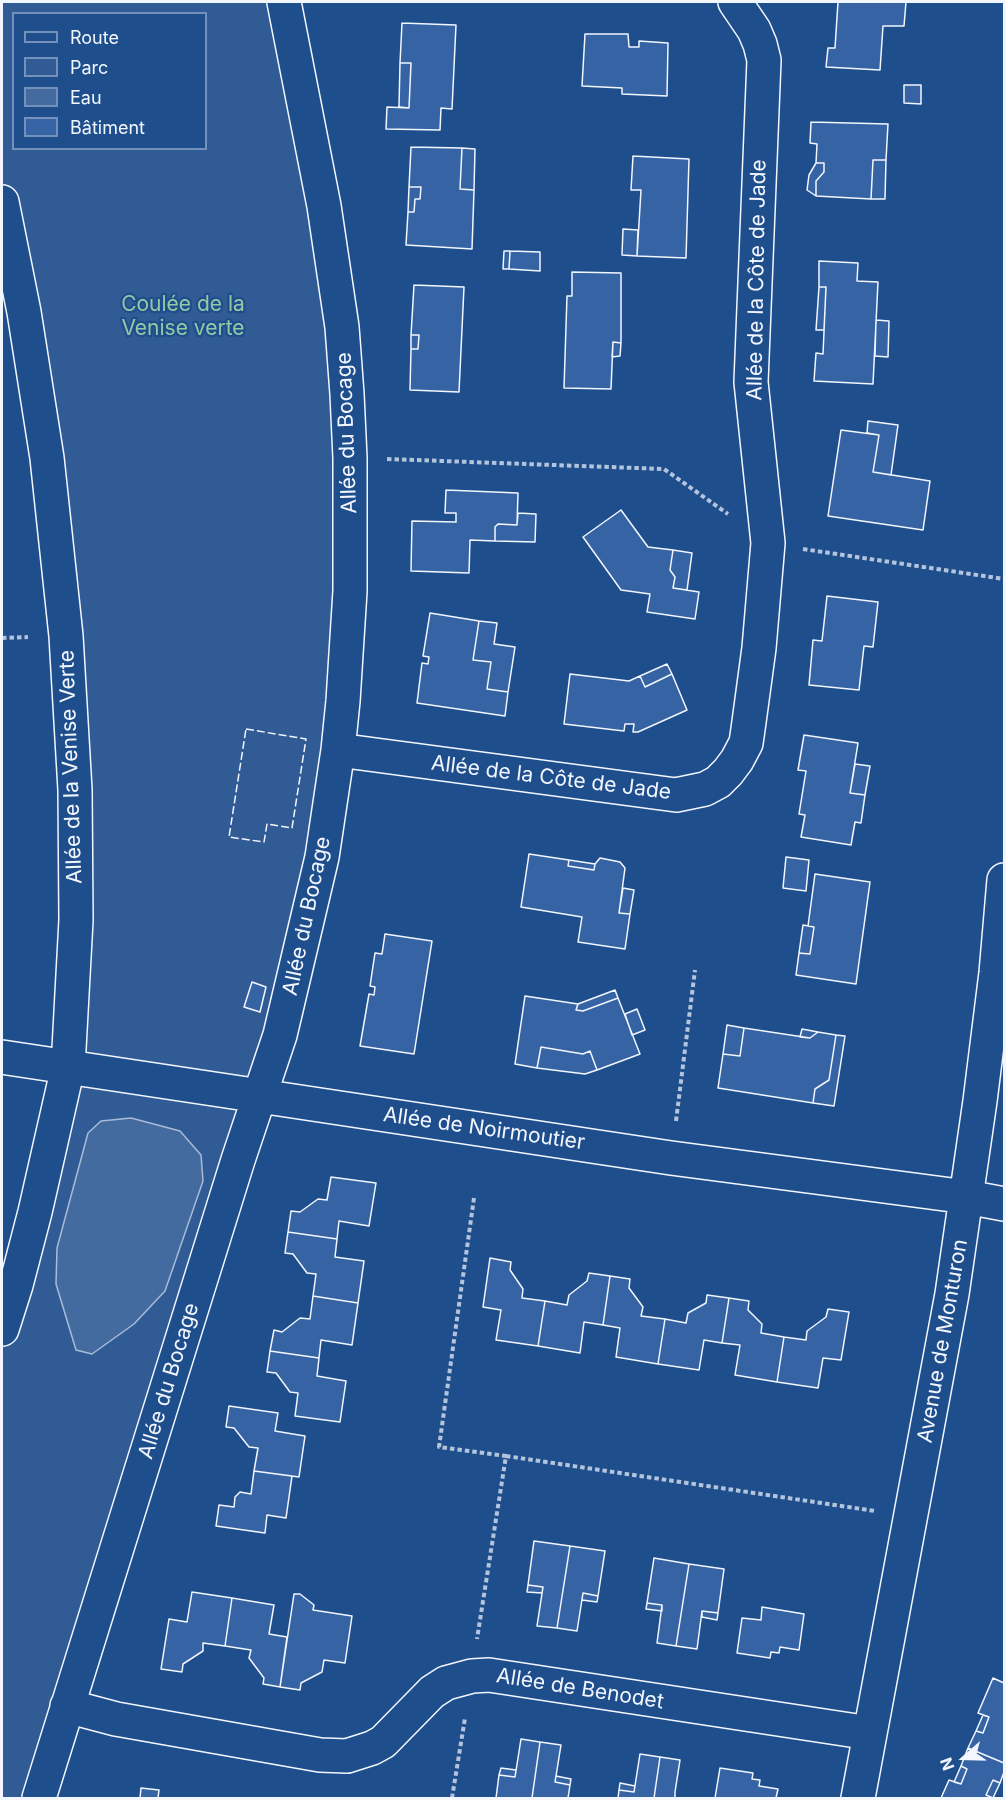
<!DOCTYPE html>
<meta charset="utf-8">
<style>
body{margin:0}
#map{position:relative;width:1006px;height:1800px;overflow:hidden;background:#1f4e8c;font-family:Inter,sans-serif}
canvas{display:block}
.frame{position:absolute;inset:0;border:3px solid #f2f6ff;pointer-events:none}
.legend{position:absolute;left:12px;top:12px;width:195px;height:138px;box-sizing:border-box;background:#1f4e8c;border:2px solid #7391ba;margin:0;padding:8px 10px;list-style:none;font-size:18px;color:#f2f6ff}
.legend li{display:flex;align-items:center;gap:12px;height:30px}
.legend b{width:30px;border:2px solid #7391ba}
.north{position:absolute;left:934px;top:1728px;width:60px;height:60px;-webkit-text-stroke:4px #1f4e8c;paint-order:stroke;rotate:250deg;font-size:16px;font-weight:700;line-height:24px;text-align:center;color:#f2f6ff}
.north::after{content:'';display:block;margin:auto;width:21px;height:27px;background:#f2f6ff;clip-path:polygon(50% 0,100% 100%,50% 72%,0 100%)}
</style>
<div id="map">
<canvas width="1006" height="1800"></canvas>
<div class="frame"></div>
<ul class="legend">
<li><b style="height:8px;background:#1f4e8c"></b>Route</li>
<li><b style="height:16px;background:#305b95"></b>Parc</li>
<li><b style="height:16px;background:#446ba0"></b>Eau</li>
<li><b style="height:16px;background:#3563a3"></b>Bâtiment</li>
</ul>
<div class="north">N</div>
</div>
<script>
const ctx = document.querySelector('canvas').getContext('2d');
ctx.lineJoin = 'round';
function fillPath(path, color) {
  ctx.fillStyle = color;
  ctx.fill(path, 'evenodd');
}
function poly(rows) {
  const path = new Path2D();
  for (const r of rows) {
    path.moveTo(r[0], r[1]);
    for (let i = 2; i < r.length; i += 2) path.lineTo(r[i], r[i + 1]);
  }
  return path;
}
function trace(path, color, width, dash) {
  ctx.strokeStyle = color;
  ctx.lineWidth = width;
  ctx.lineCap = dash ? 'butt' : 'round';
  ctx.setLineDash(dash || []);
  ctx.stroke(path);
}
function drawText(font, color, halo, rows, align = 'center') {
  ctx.font = font + ' Inter,sans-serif';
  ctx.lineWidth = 4.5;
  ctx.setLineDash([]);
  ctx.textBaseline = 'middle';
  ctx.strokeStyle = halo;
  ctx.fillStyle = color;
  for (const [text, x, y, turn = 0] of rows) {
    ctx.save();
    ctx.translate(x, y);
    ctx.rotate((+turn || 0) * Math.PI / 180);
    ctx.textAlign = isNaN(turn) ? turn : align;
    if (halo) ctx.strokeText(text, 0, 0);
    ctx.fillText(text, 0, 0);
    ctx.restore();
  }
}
const green = poly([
 [2,2,284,2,347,394,322,857,39,1798,2,1798,2,1329,50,1140,75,790,2,202,2,2],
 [14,14,206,14,206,148,14,148,14,14]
]);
const water = poly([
 [131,1118,180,1131,201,1155,203,1181,165,1291,134,1324,92,1354,76,1350,56,1284,57,1248,88,1133,101,1121,131,1118]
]);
const building = poly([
 [838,2,906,2,904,26,883,26,880,70,826,67,828,48,835,48,838,2],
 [402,23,456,25,452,109,441,108,440,130,386,129,387,107,409,108,411,63,400,63,402,23],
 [585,34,628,34,629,47,639,47,639,41,668,43,667,96,622,94,622,88,582,86,585,34],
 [400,63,411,63,409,108,399,107,400,63],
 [904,85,921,85,921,104,904,103,904,85],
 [811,122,888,124,886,160,873,160,871,199,816,196,816,181,824,172,824,163,816,163,817,144,810,143,811,122],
 [411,147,462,148,460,189,474,190,472,249,406,245,408,212,414,212,415,199,420,199,421,187,409,187,411,147],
 [462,148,475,149,474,190,460,189,462,148],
 [633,156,689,159,686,258,637,256,641,190,631,190,633,156],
 [873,160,886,160,885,199,871,199,873,160],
 [816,163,824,163,824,172,816,181,816,196,807,190,809,175,816,163],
 [409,187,421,187,420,199,415,199,414,212,408,212,409,187],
 [623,229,638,230,637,256,622,255,623,229],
 [504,251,510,251,509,269,503,269,504,251],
 [510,251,540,252,540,271,509,269,510,251],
 [819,261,858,263,857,281,878,282,873,384,814,381,816,353,823,354,826,287,819,287,819,261],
 [572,272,621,273,621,343,613,342,611,389,564,388,567,296,572,296,572,272],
 [414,285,464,287,459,392,410,390,411,349,418,349,419,335,411,335,414,285],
 [819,287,826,287,824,330,816,330,819,287],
 [876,320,889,321,888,357,875,356,876,320],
 [411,335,419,335,418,349,411,349,411,335],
 [613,342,621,343,620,356,612,357,613,342],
 [868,421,898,425,891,475,873,472,879,435,867,433,868,421],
 [841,430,879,435,873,472,930,481,923,530,828,516,841,430],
 [446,490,518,493,517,525,498,524,495,527,495,541,470,540,469,573,411,571,412,521,456,522,456,513,445,513,446,490],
 [621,510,648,547,673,550,670,570,675,577,673,588,699,592,695,619,647,612,650,594,621,590,583,537,621,510],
 [518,513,536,514,535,542,495,541,495,527,498,524,517,525,518,513],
 [673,550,692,553,687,590,673,588,675,577,670,570,673,550],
 [827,596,878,602,873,647,864,646,859,690,809,685,813,640,822,641,827,596],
 [430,613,479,621,473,660,491,662,487,689,508,692,505,716,417,703,422,663,428,664,429,657,423,656,430,613],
 [479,621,497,623,494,644,515,647,508,692,487,689,491,662,473,660,479,621],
 [667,664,672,674,645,687,640,676,667,664],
 [570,674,629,681,640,676,645,687,672,674,687,710,638,732,633,732,634,724,625,724,624,731,564,724,570,674],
 [804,735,858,743,850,793,865,795,861,823,855,822,851,845,801,837,805,815,799,814,806,771,798,770,804,735],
 [855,764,870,766,865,795,850,793,855,764],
 [529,854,569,860,568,866,594,870,595,864,600,858,620,862,625,868,619,913,630,914,625,949,578,942,582,917,521,907,529,854],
 [786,857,809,860,806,891,783,888,786,857],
 [569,860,595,864,594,870,568,866,569,860],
 [815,874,870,882,856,984,796,975,799,953,810,954,814,927,808,926,815,874],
 [623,888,634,890,630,914,619,913,623,888],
 [803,925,814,927,810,954,799,953,803,925],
 [385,934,432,941,414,1054,360,1046,369,994,374,995,375,987,370,986,375,953,382,954,385,934],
 [252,982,266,987,260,1012,244,1007,252,982],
 [615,990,618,998,583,1011,576,1010,578,1004,615,990],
 [525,996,578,1004,576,1010,583,1011,618,998,640,1054,597,1070,590,1051,583,1054,541,1047,537,1068,515,1064,525,996],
 [637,1009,645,1030,632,1035,625,1014,637,1009],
 [727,1025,744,1028,740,1056,723,1054,727,1025],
 [744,1028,810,1038,818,1032,836,1035,829,1080,815,1089,813,1103,718,1088,723,1054,740,1056,744,1028],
 [802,1029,818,1032,810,1038,800,1037,802,1029],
 [836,1035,845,1036,834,1106,813,1103,815,1089,829,1080,836,1035],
 [541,1047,583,1054,590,1051,597,1070,585,1074,537,1068,541,1047],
 [331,1177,376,1183,369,1226,339,1221,337,1239,288,1232,291,1211,300,1212,318,1199,327,1200,331,1177],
 [288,1232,337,1239,335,1257,364,1261,358,1303,313,1296,316,1274,307,1273,293,1254,285,1253,288,1232],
 [490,1258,511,1262,510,1270,523,1289,522,1298,545,1301,538,1346,496,1340,501,1310,483,1307,490,1258],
 [589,1273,610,1276,603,1325,584,1322,580,1353,538,1346,545,1301,567,1305,569,1295,587,1281,589,1273],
 [610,1276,630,1279,629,1288,643,1307,641,1316,665,1319,658,1364,616,1357,620,1328,603,1325,610,1276],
 [707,1295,729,1298,722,1343,704,1340,699,1370,658,1364,665,1319,686,1323,688,1313,706,1303,707,1295],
 [313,1296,358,1303,352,1345,321,1340,319,1358,270,1351,274,1330,282,1332,300,1318,310,1319,313,1296],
 [729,1298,749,1301,748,1310,762,1324,761,1333,784,1337,777,1382,735,1375,740,1345,722,1343,729,1298],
 [828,1309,849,1312,841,1360,823,1358,818,1388,777,1382,784,1337,806,1340,807,1331,826,1317,828,1309],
 [270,1351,319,1358,317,1376,346,1381,340,1422,295,1416,298,1393,290,1392,276,1373,267,1372,270,1351],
 [229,1406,278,1413,275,1431,305,1436,299,1477,254,1471,258,1448,249,1447,234,1428,226,1427,229,1406],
 [254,1471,292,1476,286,1518,267,1515,265,1533,216,1526,219,1505,234,1507,235,1497,240,1492,251,1494,254,1471],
 [534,1541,570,1546,557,1628,537,1626,543,1587,528,1585,534,1541],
 [570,1546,605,1551,598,1596,583,1593,577,1631,557,1628,570,1546],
 [654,1558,689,1564,676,1646,657,1643,662,1605,647,1603,654,1558],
 [689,1564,724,1569,718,1613,702,1611,697,1649,676,1646,689,1564],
 [528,1585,543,1587,542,1593,527,1592,528,1585],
 [192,1592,232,1598,225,1646,203,1643,203,1651,183,1664,182,1672,161,1669,169,1619,187,1622,192,1592],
 [583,1593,598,1596,597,1602,582,1600,583,1593],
 [294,1594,300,1594,314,1605,313,1610,352,1616,345,1663,324,1660,322,1672,301,1683,300,1690,280,1687,294,1594],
 [232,1598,274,1605,269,1634,287,1637,280,1687,263,1684,264,1678,249,1658,251,1650,225,1646,232,1598],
 [647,1603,662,1605,662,1611,646,1609,647,1603],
 [762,1607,804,1614,799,1650,780,1647,779,1653,771,1652,770,1658,737,1653,742,1618,761,1620,762,1607],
 [702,1611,718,1613,717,1620,702,1617,702,1611],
 [993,1678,1004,1683,1004,1763,968,1748,976,1731,983,1733,989,1717,978,1713,993,1678],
 [983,1715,989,1717,983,1733,976,1731,983,1715],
 [521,1739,540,1742,532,1798,496,1798,499,1775,515,1777,521,1739],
 [540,1742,561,1745,555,1782,570,1785,568,1798,532,1798,540,1742],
 [968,1748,1004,1763,1004,1772,1000,1783,993,1780,986,1795,993,1798,941,1798,949,1780,961,1784,967,1769,961,1766,968,1748],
 [640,1754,660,1757,654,1798,618,1798,619,1790,634,1792,640,1754],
 [660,1757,680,1760,675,1792,675,1798,676,1798,654,1798,660,1757],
 [961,1766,967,1769,961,1784,954,1782,961,1766],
 [501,1768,516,1770,515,1777,499,1775,501,1768],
 [720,1768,753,1773,752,1779,760,1780,759,1786,778,1789,776,1798,715,1798,720,1768],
 [556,1776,571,1779,570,1785,555,1782,556,1776],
 [993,1780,1000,1783,993,1798,986,1795,993,1780],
 [620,1783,635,1786,634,1792,619,1790,620,1783],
 [141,1788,159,1790,158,1798,140,1798,141,1788]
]);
const path = poly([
 [387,459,664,469,728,514],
 [803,549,1004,579],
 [2,638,28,637],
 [676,1121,695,970],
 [474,1198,439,1447,506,1456,477,1639],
 [506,1456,875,1511],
 [452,1798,465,1718]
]);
const street = poly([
 [2,202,24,312,47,458,66,636,75,790,76,920,68,1067,35,1212,16,1285,2,1329],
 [338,750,676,795,705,789,718,782,728,772,737,760,746,743,749,722,759,648,768,543,751,382,764,60,760,44,754,30,735,2],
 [2,1057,671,1158,967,1197,1004,1204],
 [67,1706,116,1719,320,1755,347,1756,372,1748,383,1742,432,1692,446,1683,472,1676,489,1675,870,1733],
 [39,1798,238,1160,280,1035,322,857,338,750,343,701,350,591,350,458,347,394,342,327,324,206,284,2],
 [858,1798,952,1294,980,1101,996,973,1004,880]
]);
const fence = poly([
 [246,729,306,739,292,828,267,824,264,842,229,837,246,729]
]);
const streetNames = [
 ["Allée de la Côte de Jade",757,280,-89],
 ["Allée du Bocage",347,433,-92],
 ["Allée de la Venise Verte",71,767,-92],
 ["Allée de la Côte de Jade",551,778,7],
 ["Allée du Bocage",307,916,-78],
 ["Allée de Noirmoutier",484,1129,8],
 ["Avenue de Monturon",943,1341,-80],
 ["Allée du Bocage",169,1381,-73],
 ["Allée de Benodet",580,1689,9]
];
const parkNames = [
 ["Coulée de la",183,305],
 ["Venise verte",183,329]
];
fillPath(green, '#305b95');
trace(green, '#a8bbd7', 1.5);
fillPath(water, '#446ba0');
trace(water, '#a8bbd7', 1.5);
fillPath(building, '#3563a3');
trace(building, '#f2f6ff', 1.5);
trace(street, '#f2f6ff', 36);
trace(path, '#b3c4dc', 4, [4.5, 3]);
trace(street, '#1f4e8c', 33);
trace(fence, '#f2f6ff', 1.5, [8, 3]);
drawText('21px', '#f2f6ff', '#1f4e8c', streetNames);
drawText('21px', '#97c8a6', '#1f4e8c', parkNames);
</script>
